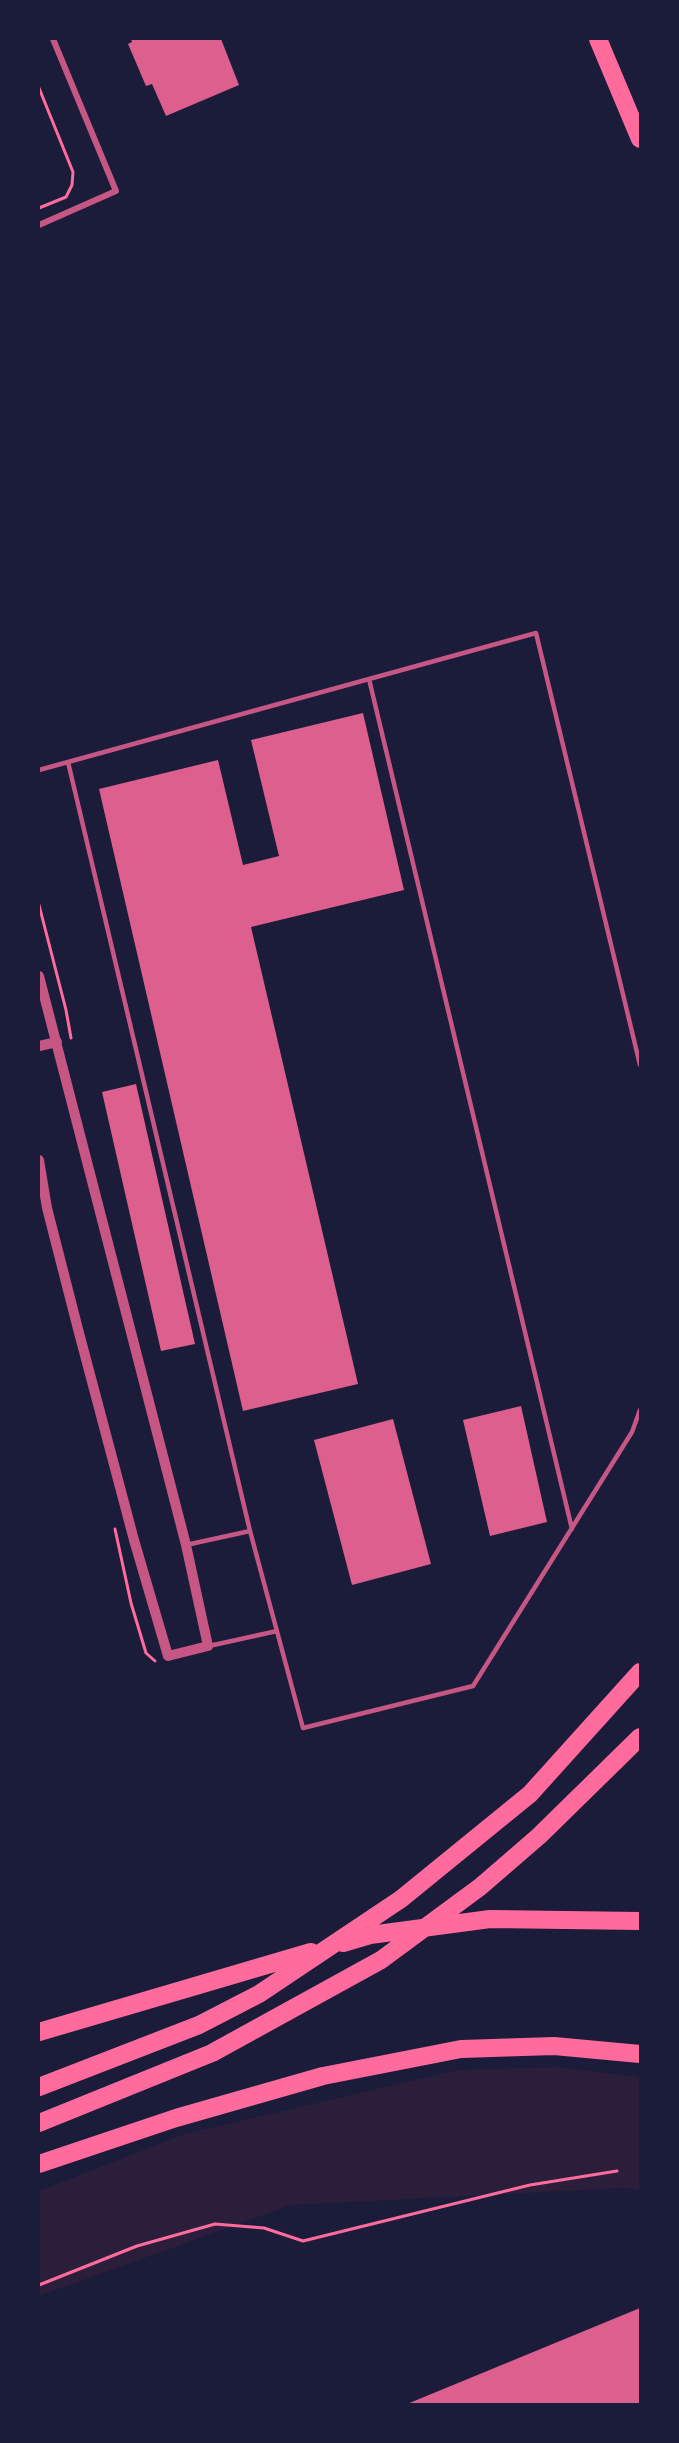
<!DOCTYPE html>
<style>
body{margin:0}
#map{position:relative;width:679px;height:2443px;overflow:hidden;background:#1b1b3a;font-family:Figtree,sans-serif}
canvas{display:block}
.frame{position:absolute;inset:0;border:40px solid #1b1b3a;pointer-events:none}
</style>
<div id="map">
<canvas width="679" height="2443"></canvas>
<div class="frame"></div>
</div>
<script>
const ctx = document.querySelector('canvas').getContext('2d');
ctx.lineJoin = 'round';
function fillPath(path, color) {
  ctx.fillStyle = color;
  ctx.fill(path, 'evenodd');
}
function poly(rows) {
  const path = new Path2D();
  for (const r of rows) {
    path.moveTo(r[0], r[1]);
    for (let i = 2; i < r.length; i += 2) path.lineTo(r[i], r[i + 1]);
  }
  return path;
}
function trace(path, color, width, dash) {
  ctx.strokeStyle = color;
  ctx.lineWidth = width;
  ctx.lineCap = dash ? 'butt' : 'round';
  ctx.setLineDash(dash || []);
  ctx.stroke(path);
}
const green = poly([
 [557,2067,640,2077,640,2190,625,2188,291,2205,39,2296,39,2191,184,2134,458,2070]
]);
const building = poly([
 [131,39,221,39,239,85,166,116,152,84,146,86,128,44,132,42],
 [363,713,404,890,251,927,358,1384,243,1411,99,789,218,760,243,865,279,856,251,740],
 [136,1084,195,1344,161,1351,102,1092],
 [521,1406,547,1522,490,1536,463,1420],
 [393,1419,431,1564,352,1585,314,1440],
 [640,2308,640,2404,407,2404]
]);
const path = poly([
 [39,88,73,172,72,185,66,197,39,208],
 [39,905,66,1010,71,1038],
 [115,1529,131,1603,146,1653,155,1661],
 [39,2285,137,2246,215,2224,264,2228,303,2241,530,2185,617,2171]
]);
const service = poly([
 [369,679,572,1529],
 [68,762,250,1531,303,1728,473,1686,632,1432,640,1410],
 [39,770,536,633,640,1065],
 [186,1545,250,1531],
 [209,1646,277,1631]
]);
const minor = poly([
 [39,225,116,191,53,39]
]);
const tertiary = poly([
 [39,976,186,1545,208,1646,168,1656,134,1540,78,1329,47,1208,39,1160],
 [39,1046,57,1042]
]);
const motorway = poly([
 [598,39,640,139],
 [343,1943,370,1935,490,1919,640,1921],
 [39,2032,311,1952],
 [39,2087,199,2025,259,1994,401,1899,530,1794,640,1672],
 [39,2123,212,2053,381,1960,480,1887,539,1836,640,1737],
 [39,2164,176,2118,323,2076,461,2049,554,2046,640,2054]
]);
fillPath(green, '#2a1e3b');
fillPath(building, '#dd5f8e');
trace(path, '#ff6b9d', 3);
trace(service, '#c65784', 4.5);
trace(minor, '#c65784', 6);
trace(tertiary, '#c65784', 10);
trace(motorway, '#ff6b9d', 18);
</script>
